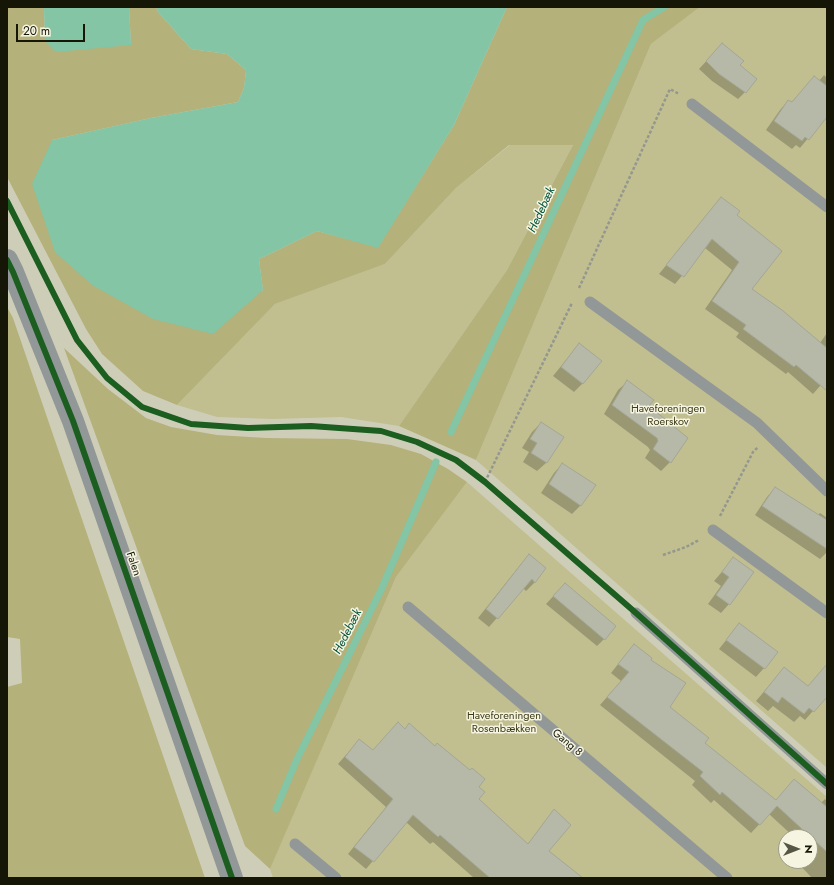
<!DOCTYPE html>
<meta charset="utf-8">
<style>
body{margin:0}
#map{position:relative;width:834px;height:885px;overflow:hidden;background:#ceceb8;font-family:Jost,sans-serif}
canvas{display:block}
.frame{position:absolute;inset:0;border:8px solid #161607;pointer-events:none}
.north{position:absolute;left:778px;top:829px;width:40px;height:40px;box-sizing:border-box;background:#f6f5e2;border:1px solid #9c9c8a;border-radius:50%;rotate:90deg;font-size:11px;font-weight:700;line-height:16px;text-align:center;color:#161607}
.north::after{content:'';display:block;margin:auto;width:14px;height:18px;background:#565645;clip-path:polygon(50% 0,100% 100%,50% 72%,0 100%)}
.scale{position:absolute;left:16px;top:24px;width:69px;height:18px;box-sizing:border-box;border:2px solid #161607;border-top:0;padding-left:5px;font-size:12px;line-height:14px;white-space:nowrap;color:#161607;-webkit-text-stroke:3px #f6f5e2;paint-order:stroke}
</style>
<div id="map">
<canvas width="834" height="885"></canvas>
<div class="frame"></div>
<div class="north">N</div>
<div class="scale">20 m</div>
</div>
<script>
const ctx = document.querySelector('canvas').getContext('2d');
ctx.lineJoin = 'round';
function fillPath(path, color) {
  ctx.fillStyle = color;
  ctx.fill(path, 'evenodd');
}
function poly(rows) {
  const path = new Path2D();
  for (const r of rows) {
    path.moveTo(r[0], r[1]);
    for (let i = 2; i < r.length; i += 2) path.lineTo(r[i], r[i + 1]);
  }
  return path;
}
function trace(path, color, width, dash) {
  ctx.strokeStyle = color;
  ctx.lineWidth = width;
  ctx.lineCap = dash ? 'butt' : 'round';
  ctx.setLineDash(dash || []);
  ctx.stroke(path);
}
function drawText(font, color, halo, rows, align = 'center') {
  ctx.font = font + ' Jost,sans-serif';
  ctx.lineWidth = 3;
  ctx.setLineDash([]);
  ctx.textBaseline = 'middle';
  ctx.strokeStyle = halo;
  ctx.fillStyle = color;
  for (const [text, x, y, turn = 0] of rows) {
    ctx.save();
    ctx.translate(x, y);
    ctx.rotate((+turn || 0) * Math.PI / 180);
    ctx.textAlign = isNaN(turn) ? turn : align;
    if (halo) ctx.strokeText(text, 0, 0);
    ctx.fillText(text, 0, 0);
    ctx.restore();
  }
}
const green = poly([
 [700,7,827,7,827,768,476,460,651,44],
 [510,145,573,145,507,270,399,426,341,417,273,419,217,417,177,405,275,304,385,264,456,188],
 [467,482,827,797,827,878,273,878,270,869,271,866,396,577],
 [786,837,810,837,810,861,786,861]
]);
const forest = poly([
 [7,7,44,7,45,41,131,45,129,7,156,7,158,12,191,49,227,54,246,70,244,88,238,102,151,118,52,140,263,291,259,259,317,231,378,247,454,125,507,7,700,7,651,44,476,460,399,426,507,270,573,145,509,145,456,188,385,264,275,304,177,405,143,391,102,354,86,329,7,177],
 [7,307,13,318,205,878,7,878,7,687,22,683,20,639,7,637],
 [64,348,108,389,146,418,171,427,217,435,266,438,347,439,391,445,421,454,448,469,467,482,396,577,270,869,245,846]
]);
const water = poly([
 [44,7,129,7,131,45,56,52,45,41],
 [156,7,507,7,454,125,378,248,317,231,259,259,263,290,213,334,153,319,92,285,55,252,32,184,52,140,151,118,238,102,244,88,246,70,227,54,191,49,158,12]
]);
const shadow = poly([
 [722,44,739,65,745,92,738,99,712,81,699,69],
 [824,75,827,78,827,115,800,148,796,145,792,149,766,130,780,110,788,101,791,103,814,77,819,81],
 [721,198,736,215,750,289,820,343,827,333,827,378,813,394,788,372,786,374,736,337,739,333,705,309,732,270,705,248,675,284,659,274],
 [579,344,582,384,574,392,553,376],
 [627,382,647,407,670,462,661,471,645,458,650,450,648,447,604,414,618,390],
 [541,423,562,437,546,463,537,471,523,462,529,452,522,448,532,432],
 [562,464,595,485,580,506,572,514,541,493,554,473],
 [775,488,818,515,820,513,827,518,827,552,820,559,755,515,767,497],
 [733,559,729,604,721,613,708,604,721,586,714,581],
 [521,564,535,582,526,591,523,588,489,627,478,618],
 [558,591,604,639,597,646,546,604],
 [739,624,764,668,756,677,719,649],
 [626,654,649,660,669,707,703,743,775,801,821,803,825,799,827,801,827,878,812,878,796,861,810,861,810,837,794,837,769,814,751,833,714,800,711,803,692,785,695,781,600,705,621,681,611,673],
 [784,668,808,687,827,679,827,695,805,720,800,716,794,722,773,706,768,711,756,701],
 [359,740,372,751,478,787,477,799,527,845,554,810,548,851,582,878,474,878,433,842,430,844,406,822,366,869,348,854,386,807,338,764]
]);
const stream = poly([
 [451,432,643,20,664,7],
 [276,809,297,759,381,590,436,462]
]);
const building = poly([
 [722,43,744,61,740,65,757,79,746,93,719,74,706,61,722,43],
 [814,76,827,86,827,117,809,140,805,137,802,141,774,121,788,100,792,102,814,76],
 [721,197,740,211,737,215,782,251,752,289,782,310,827,348,827,391,796,365,794,367,743,329,746,325,712,301,739,262,712,239,684,277,666,265,721,197],
 [579,343,602,361,583,384,561,367,579,343],
 [627,380,654,400,649,406,688,438,671,463,653,449,658,441,657,438,612,405,627,380],
 [541,422,564,437,547,463,531,453,537,443,530,439,541,422],
 [562,463,596,485,581,506,549,484,562,463],
 [775,487,827,520,827,549,762,506,775,487],
 [529,554,546,568,535,583,532,579,498,619,486,609,529,554],
 [733,557,754,572,730,605,716,595,729,577,722,572,733,557],
 [565,583,616,626,605,640,553,596,565,583],
 [739,623,778,652,765,669,726,640,739,623],
 [634,644,652,658,651,660,686,683,670,707,709,738,705,743,776,800,794,779,827,807,827,852,777,806,760,825,722,792,720,795,700,776,703,772,607,697,629,672,618,664,634,644],
 [827,664,827,697,814,712,809,708,804,714,782,697,778,703,764,692,784,667,808,686,827,664],
 [398,722,405,729,409,723,435,746,437,743,470,770,472,768,485,779,479,787,485,792,479,799,528,844,554,809,571,825,549,851,583,878,490,878,440,835,438,837,413,815,374,862,354,847,393,799,345,757,359,739,373,750,398,722]
]);
const path = poly([
 [579,288,670,89,679,94],
 [485,482,572,303],
 [720,516,753,452,758,447],
 [663,555,686,547,699,540]
]);
const service = poly([
 [692,104,827,207],
 [590,302,757,423,827,491],
 [713,530,827,613],
 [408,607,727,878],
 [636,613,827,784],
 [295,844,336,878]
]);
const tertiary = poly([
 [7,260,13,272,73,421,232,878]
]);
const cycleway = poly([
 [7,201,77,340,107,378,142,407,191,424,248,428,311,426,381,431,417,442,456,460,485,482,636,613,827,784],
 [7,260,13,272,73,421,232,878]
]);
const parkNames = [
 ["Haveforeningen",668,409],
 ["Roerskov",668,422],
 ["Haveforeningen",504,716],
 ["Rosenbækken",504,729]
];
const streetNames = [
 ["Falen",133,564,71],
 ["Gang 8",567,743,40]
];
const waterNames = [
 ["Hedebæk",542,210,-65],
 ["Hedebæk",348,632,-63]
];
fillPath(green, '#c1bf8f');
fillPath(forest, '#b4b17a');
fillPath(water, '#83c5a5');
fillPath(shadow, '#0003');
trace(stream, '#83c5a5', 7);
fillPath(building, '#b6b8a8');
trace(building, '#a4a796', 1);
trace(path, '#94978f', 2.5, [3, 2]);
trace(service, '#929897', 11);
trace(tertiary, '#929897', 22);
trace(cycleway, '#1b5e20', 6);
drawText('11px', '#3d3b17', '#f6f5e2', parkNames);
drawText('11px', '#161607', '#f6f5e2', streetNames);
drawText('italic 12px', '#00513a', '#f6f5e2', waterNames);
</script>
